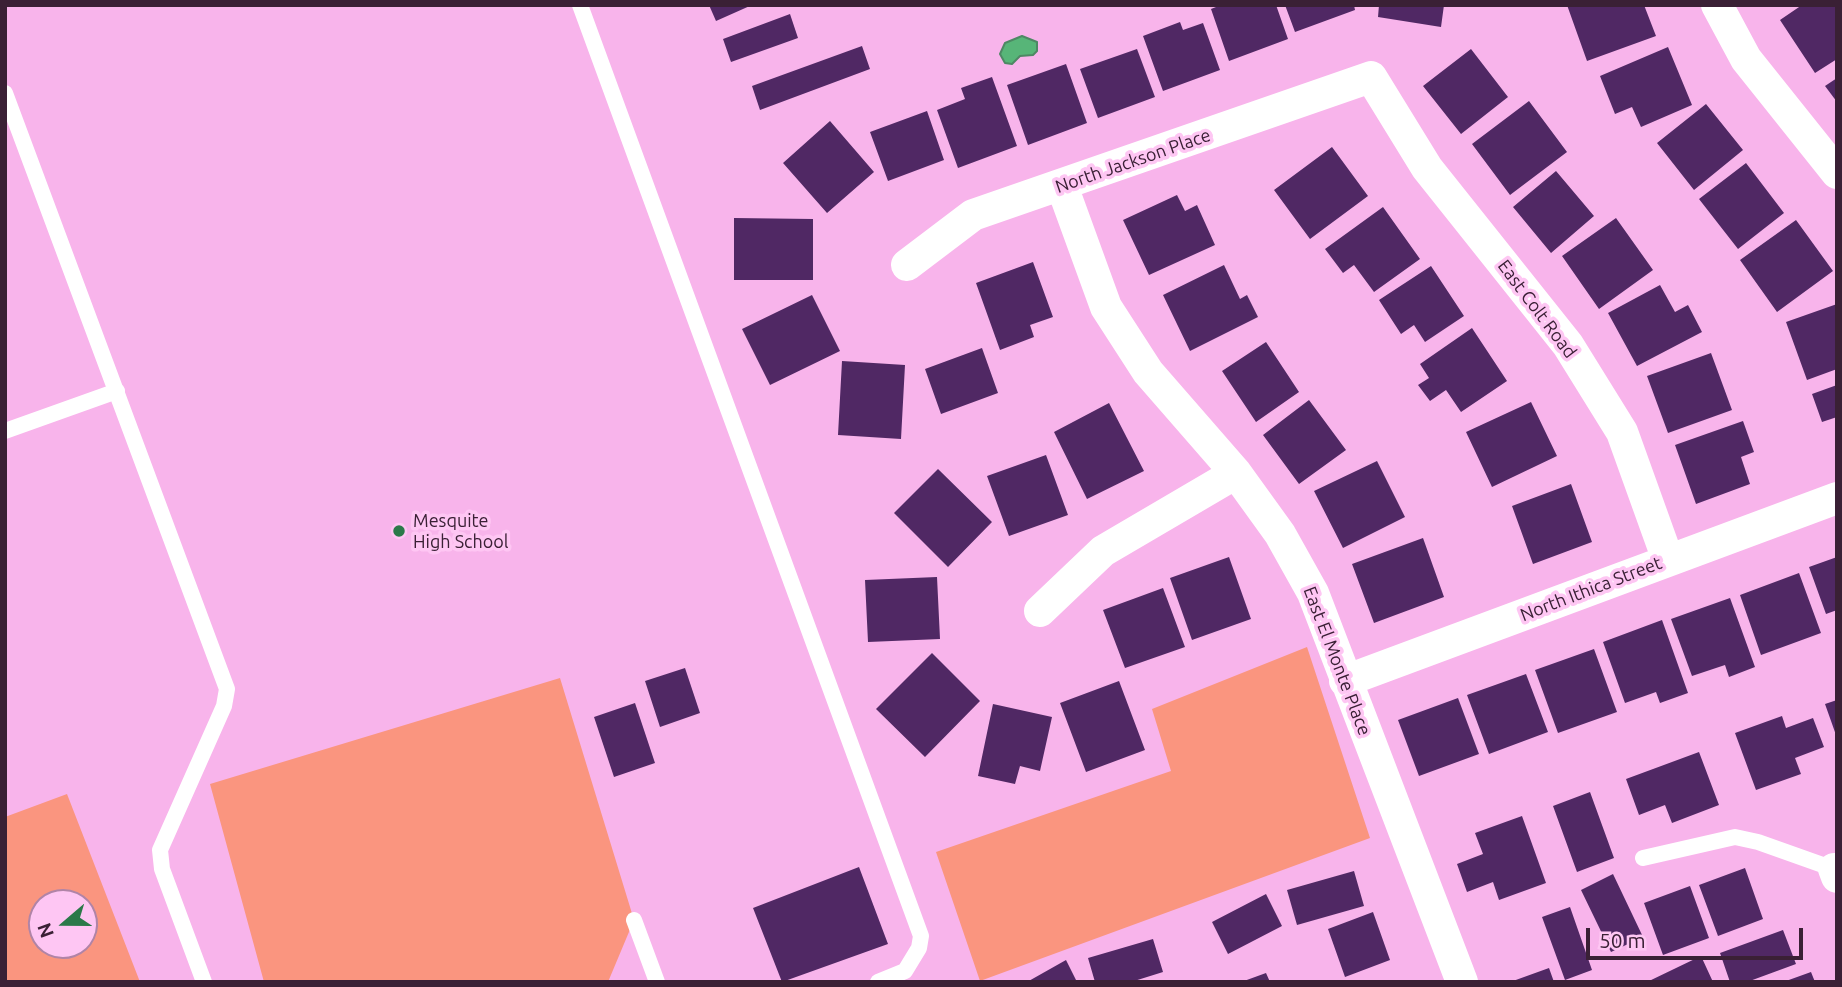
<!DOCTYPE html>
<style>
body{margin:0}
#map{position:relative;width:1842px;height:987px;overflow:hidden;background:#f8b4eb;font-family:Ubuntu,sans-serif}
canvas{display:block}
.frame{position:absolute;inset:0;border:7px solid #3a2035;pointer-events:none}
.north{position:absolute;left:28px;top:889px;width:70px;height:70px;box-sizing:border-box;background:#fec6f3;border:2px solid #b084a7;border-radius:50%;rotate:250deg;font-size:19px;font-weight:700;line-height:28px;text-align:center;color:#3a2035}
.north::after{content:'';display:block;margin:auto;width:24px;height:32px;background:#2b7949;clip-path:polygon(50% 0,100% 100%,50% 72%,0 100%)}
.scale{position:absolute;left:1586px;top:928px;width:217px;height:32px;box-sizing:border-box;border:4px solid #3a2035;border-top:0;padding-left:9px;font-size:21px;line-height:24px;white-space:nowrap;color:#3a2035;-webkit-text-stroke:5px #fec6f3;paint-order:stroke}
</style>
<div id="map">
<canvas width="1842" height="987"></canvas>
<div class="frame"></div>
<div class="north">N</div>
<div class="scale">50 m</div>
</div>
<script>
const ctx = document.querySelector('canvas').getContext('2d');
ctx.lineJoin = 'round';
function fillPath(path, color) {
  ctx.fillStyle = color;
  ctx.fill(path, 'evenodd');
}
function poly(rows) {
  const path = new Path2D();
  for (const r of rows) {
    path.moveTo(r[0], r[1]);
    for (let i = 2; i < r.length; i += 2) path.lineTo(r[i], r[i + 1]);
  }
  return path;
}
function trace(path, color, width, dash) {
  ctx.strokeStyle = color;
  ctx.lineWidth = width;
  ctx.lineCap = dash ? 'butt' : 'round';
  ctx.setLineDash(dash || []);
  ctx.stroke(path);
}
function drawText(font, color, halo, rows, align = 'center') {
  ctx.font = font + ' Ubuntu,sans-serif';
  ctx.lineWidth = 7;
  ctx.setLineDash([]);
  ctx.textBaseline = 'middle';
  ctx.strokeStyle = halo;
  ctx.fillStyle = color;
  for (const [text, x, y, turn = 0] of rows) {
    ctx.save();
    ctx.translate(x, y);
    ctx.rotate((+turn || 0) * Math.PI / 180);
    ctx.textAlign = isNaN(turn) ? turn : align;
    if (halo) ctx.strokeText(text, 0, 0);
    ctx.fillText(text, 0, 0);
    ctx.restore();
  }
}
const green = poly([
 [1307,647,1370,838,980,981,936,852,1171,771,1152,709],
 [560,678,634,920,608,982,264,982,210,784],
 [67,794,140,982,5,982,5,817],
 [42,903,84,903,84,945,42,945]
]);
const water = poly([
 [1022,36,1037,42,1037,51,1033,55,1020,56,1012,64,1005,63,1000,54,1005,43,1022,36]
]);
const building = poly([
 [709,5,752,5,716,21],
 [1221,5,1276,5,1288,39,1229,61,1211,9],
 [1285,5,1354,5,1355,10,1295,32],
 [1379,5,1444,5,1441,27,1378,17],
 [1567,5,1644,5,1656,36,1587,61],
 [1802,5,1837,5,1837,59,1815,73,1780,20],
 [790,14,798,38,731,62,723,39],
 [1180,22,1183,30,1203,23,1220,70,1163,91,1143,36],
 [862,46,870,69,760,110,752,86],
 [1668,47,1692,105,1641,127,1632,107,1615,114,1600,76],
 [1137,49,1155,97,1098,118,1080,69],
 [1471,49,1508,97,1461,134,1423,86],
 [1066,64,1087,123,1028,145,1007,85],
 [992,77,1017,146,958,168,937,110,965,99,961,88],
 [1837,78,1837,102,1825,86],
 [1529,101,1567,152,1510,195,1472,144],
 [1706,104,1743,150,1694,190,1657,143],
 [927,111,944,160,888,181,870,132],
 [830,121,874,172,827,213,783,163],
 [1332,147,1368,196,1310,239,1274,190],
 [1746,163,1784,213,1738,249,1699,199],
 [1556,171,1594,216,1551,253,1513,207],
 [1177,195,1185,211,1197,205,1215,245,1149,275,1123,220],
 [1383,207,1420,259,1374,292,1354,265,1343,273,1325,249],
 [734,218,813,219,813,280,734,280],
 [1616,218,1653,270,1599,309,1562,256],
 [1796,220,1833,271,1777,312,1740,260],
 [1033,262,1053,317,1030,325,1034,337,1000,350,976,283],
 [1224,265,1240,299,1247,295,1258,317,1190,351,1163,295],
 [1431,266,1464,316,1425,342,1414,325,1401,334,1379,300],
 [1660,285,1675,312,1688,305,1702,332,1637,366,1608,313],
 [812,295,840,351,770,385,742,329],
 [1837,304,1837,369,1807,380,1786,322],
 [1472,328,1507,381,1461,412,1446,390,1430,401,1418,385,1429,378,1420,364],
 [1266,342,1299,392,1256,422,1222,371],
 [982,348,998,393,941,414,925,369],
 [1711,353,1732,410,1668,433,1647,376],
 [842,361,905,365,901,439,838,435],
 [1837,385,1837,417,1822,422,1812,394],
 [1309,400,1346,450,1299,484,1263,435],
 [1531,402,1557,456,1492,487,1466,432],
 [1109,403,1144,471,1087,499,1054,432],
 [1743,421,1754,452,1741,457,1750,484,1696,504,1675,445],
 [1046,455,1068,515,1009,536,987,476],
 [1377,461,1405,517,1343,548,1314,491],
 [938,469,992,522,948,567,894,513],
 [1571,484,1592,542,1533,564,1512,506],
 [1423,538,1444,597,1374,623,1352,564],
 [1229,557,1251,619,1192,640,1170,578],
 [1837,557,1837,610,1826,614,1809,567],
 [1799,573,1821,633,1761,655,1740,595],
 [937,577,940,639,868,642,865,580],
 [1163,588,1185,647,1125,668,1103,610],
 [1730,598,1755,667,1729,677,1725,665,1692,676,1671,619],
 [1662,620,1688,693,1660,703,1656,692,1625,703,1603,642],
 [1594,649,1617,712,1558,733,1535,670],
 [932,653,980,701,925,757,876,709],
 [685,668,700,713,660,727,645,681],
 [1526,674,1548,732,1489,754,1467,695],
 [1119,681,1145,750,1086,772,1060,703],
 [1458,698,1479,754,1419,776,1398,720],
 [1837,700,1837,735,1836,735,1825,704],
 [635,703,655,763,614,777,594,717],
 [993,704,1052,717,1040,771,1020,766,1015,784,978,776],
 [1782,716,1786,728,1813,718,1824,747,1795,758,1801,774,1756,790,1735,733],
 [1699,752,1719,805,1672,823,1665,805,1639,815,1626,779],
 [1590,792,1614,858,1577,872,1553,806],
 [1522,816,1546,883,1499,900,1493,882,1467,892,1457,864,1483,854,1475,833],
 [859,867,888,944,782,982,753,908],
 [1745,868,1763,919,1718,936,1699,885],
 [1354,871,1364,906,1297,925,1287,890],
 [1613,874,1643,937,1611,952,1581,890],
 [1690,886,1709,938,1663,955,1644,903],
 [1266,894,1282,926,1228,954,1212,922],
 [1570,907,1592,970,1565,980,1542,917],
 [1373,912,1390,960,1345,977,1328,929],
 [1783,930,1796,964,1747,982,1730,982,1720,953],
 [1153,939,1163,972,1131,982,1095,982,1088,958],
 [1701,956,1713,982,1647,982],
 [1066,960,1077,982,1027,982],
 [1549,968,1554,982,1513,982,1513,981],
 [1811,972,1815,982,1786,982,1786,981],
 [1266,973,1270,982,1244,982,1244,981]
]);
const service = poly([
 [580,5,921,936,919,948,905,971,878,982],
 [5,93,227,689,224,706,160,850,162,869,204,982],
 [5,431,117,391],
 [1643,858,1735,837,1758,842,1834,869],
 [634,920,657,982]
]);
const minor = poly([
 [1717,5,1746,59,1837,173],
 [1062,186,1106,307,1148,372,1236,473,1280,534,1313,593,1462,982],
 [907,265,973,215,1371,77,1427,168,1568,345,1622,432,1668,560],
 [1040,611,1103,551,1236,473],
 [1345,681,1837,498],
 [1834,869,1837,877]
]);
const markers = [
 [399,531,7,"#2b7949"]
];
const streetNames = [
 ["North Jackson Place",1133,161,-19],
 ["East Colt Road",1537,309,53],
 ["North Ithica Street",1591,589,-21],
 ["East El Monte Place",1337,661,69]
];
const poiNames = [
 ["Mesquite",413,521],
 ["High School",413,542]
];
fillPath(green, '#fa957f');
fillPath(water, '#57b578');
trace(water, '#4e8864', 2);
fillPath(building, '#502864');
trace(service, '#fff', 16);
trace(minor, '#fff', 32);
for (const [x, y, r, color] of markers) {
  const dot = new Path2D();
  dot.arc(x, y, r, 0, 2 * Math.PI);
  ctx.fillStyle = color;
  ctx.fill(dot);
  trace(dot, '#fec6f3', 2.5);
}
drawText('18px', '#3a2035', '#fec6f3', streetNames);
drawText('18px', '#3a2035', '#fec6f3', poiNames, 'left');
</script>
